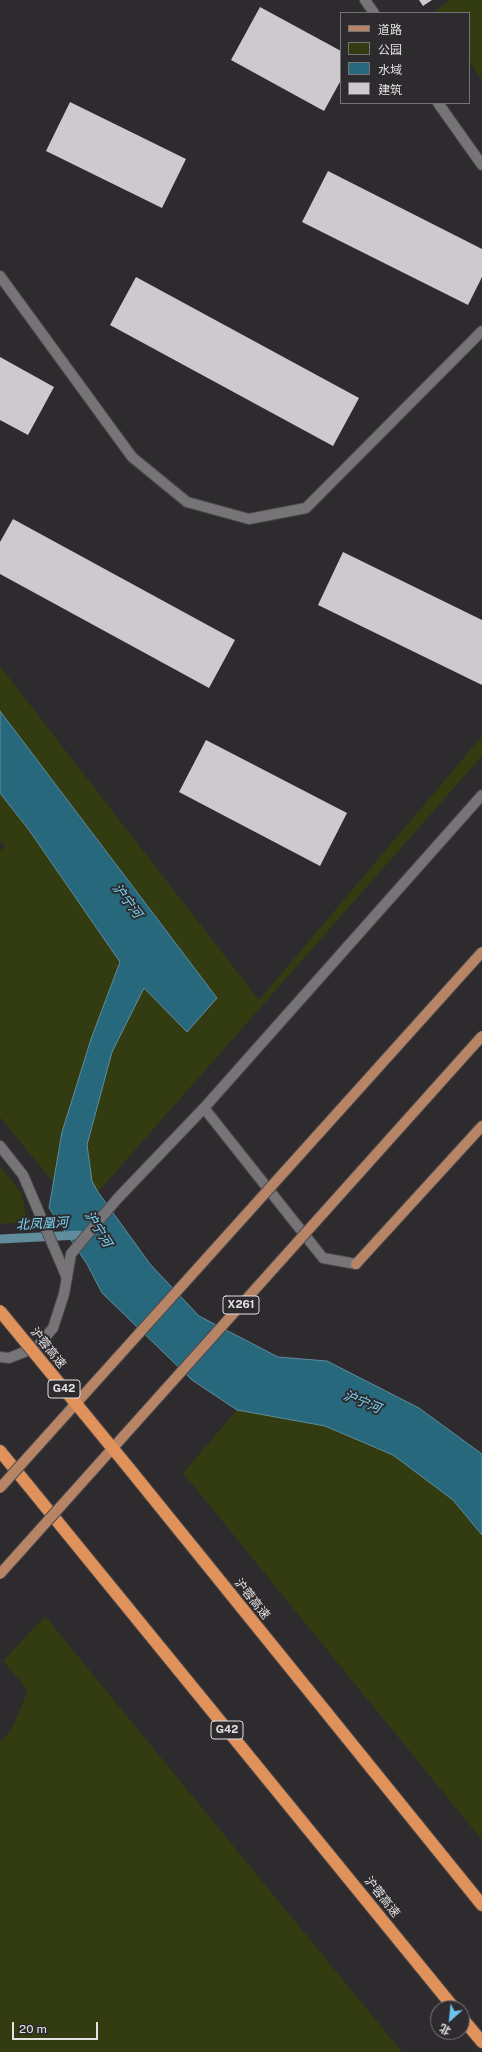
<!DOCTYPE html>
<meta charset="utf-8">
<style>
body{margin:0}
#map{position:relative;width:482px;height:2052px;overflow:hidden;background:#2e2b2e;font-family:"Public Sans","Noto Sans SC",sans-serif}
canvas{display:block}
.legend{position:absolute;left:340px;top:12px;width:130px;height:92px;box-sizing:border-box;background:#2e2b2e;border:1px solid #767476;margin:0;padding:5px 7px;list-style:none;font-size:12px;color:#e3e1e3}
.legend li{display:flex;align-items:center;gap:8px;height:20px}
.legend b{width:20px;border:1px solid #767476}
.north{position:absolute;left:430px;top:2000px;width:40px;height:40px;box-sizing:border-box;background:#2e2b2e;border:1px solid #767476;border-radius:50%;rotate:207deg;font-size:11px;font-weight:700;line-height:16px;text-align:center;color:#e3e1e3}
.north::after{content:'';display:block;margin:auto;width:14px;height:18px;background:#6bc3f2;clip-path:polygon(50% 0,100% 100%,50% 72%,0 100%)}
.scale{position:absolute;left:12px;top:2022px;width:86px;height:18px;box-sizing:border-box;border:2px solid #e3e1e3;border-top:0;padding-left:5px;font-size:12px;line-height:14px;white-space:nowrap;color:#e3e1e3;-webkit-text-stroke:3px #2e2b2e;paint-order:stroke}
</style>
<div id="map">
<canvas width="482" height="2052"></canvas>
<ul class="legend">
<li><b style="height:5px;background:#b78566"></b>道路</li>
<li><b style="height:11px;background:#333b11"></b>公园</li>
<li><b style="height:11px;background:#28687c"></b>水域</li>
<li><b style="height:11px;background:#cdcacd"></b>建筑</li>
</ul>
<div class="north">北</div>
<div class="scale">20 m</div>
</div>
<script>
const ctx = document.querySelector('canvas').getContext('2d');
ctx.lineJoin = 'round';
function fillPath(path, color) {
  ctx.fillStyle = color;
  ctx.fill(path, 'evenodd');
}
function poly(rows) {
  const path = new Path2D();
  for (const r of rows) {
    path.moveTo(r[0], r[1]);
    for (let i = 2; i < r.length; i += 2) path.lineTo(r[i], r[i + 1]);
  }
  return path;
}
function trace(path, color, width, dash) {
  ctx.strokeStyle = color;
  ctx.lineWidth = width;
  ctx.lineCap = dash ? 'butt' : 'round';
  ctx.setLineDash(dash || []);
  ctx.stroke(path);
}
function drawText(font, color, halo, rows, align = 'center') {
  ctx.font = font + ' "Public Sans","Noto Sans SC",sans-serif';
  ctx.lineWidth = 4;
  ctx.setLineDash([]);
  ctx.textBaseline = 'middle';
  ctx.strokeStyle = halo;
  ctx.fillStyle = color;
  for (const [text, x, y, turn = 0] of rows) {
    ctx.save();
    ctx.translate(x, y);
    ctx.rotate((+turn || 0) * Math.PI / 180);
    ctx.textAlign = isNaN(turn) ? turn : align;
    if (halo) ctx.strokeText(text, 0, 0);
    ctx.fillText(text, 0, 0);
    ctx.restore();
  }
}
const green = poly([
 [450,0,482,0,482,80,469,61,469,13,437,13,436,11],
 [0,666,259,1000,482,736,482,756,98,1192,92,1181,87,1145,112,1052,144,987,217,998,0,711],
 [0,793,29,830,120,962,91,1039,62,1132,53,1182,0,1117,0,851,5,846,0,840],
 [0,1166,22,1194,27,1222,0,1224],
 [237,1410,325,1426,393,1455,453,1500,482,1535,482,1840,183,1473],
 [45,1616,402,2052,0,2052,0,1742,12,1729,28,1690,3,1661]
]);
const water = poly([
 [0,711,217,998,187,1032,144,988,112,1052,87,1145,92,1181,98,1192,150,1264,199,1316,278,1357,327,1361,419,1408,482,1454,482,1535,453,1500,393,1455,325,1426,237,1410,192,1380,102,1293,87,1264,49,1208,62,1132,91,1039,120,962,29,830,0,793,0,711]
]);
const stream = poly([
 [0,1239,79,1235]
]);
const building = poly([
 [419,0,432,0,423,6],
 [260,7,341,51,341,80,324,111,231,60],
 [70,102,186,159,162,208,46,151],
 [328,171,482,249,482,277,468,305,302,222],
 [136,277,359,398,333,446,110,325],
 [0,357,54,387,28,435,0,420],
 [13,519,235,640,209,688,0,574,0,542],
 [343,552,482,620,482,685,318,605],
 [206,740,347,813,320,866,179,792]
]);
const lane = poly([
 [365,0,374,13],
 [438,103,482,165],
 [0,276,132,457,187,502,249,519,306,508,482,331],
 [204,1108,323,1258,356,1264],
 [0,1146,23,1175,67,1278]
]);
const street = poly([
 [0,1357,9,1358,37,1347,53,1328,64,1294,71,1254,117,1199,204,1108,482,795]
]);
const primary = poly([
 [356,1264,482,1126]
]);
const highway = poly([
 [0,1451,454,2008],
 [128,1467,482,1905],
 [462,2018,482,2042]
]);
const primaryBridge = poly([
 [0,1488,482,952],
 [0,1574,482,1036]
]);
const highwayBridge = poly([
 [0,1311,128,1467]
]);
const shields = [
 [241,1305,36],
 [64,1389,32],
 [227,1730,32]
];
const shieldNames = [
 ["X261",241,1305],
 ["G42",64,1389],
 ["G42",227,1730]
];
const streetNames = [
 ["沪蓉高速",48,1348,51],
 ["沪蓉高速",252,1599,51],
 ["沪蓉高速",382,1897,51]
];
const waterNames = [
 ["沪宁河",127,901,53],
 ["北凤凰河",42,1224,-3],
 ["沪宁河",98,1229,58],
 ["沪宁河",362,1402,22]
];
fillPath(green, '#333b11');
fillPath(water, '#28687c');
trace(water, '#608c9b', 1);
trace(stream, '#608c9b', 9);
fillPath(building, '#cdcacd');
trace(lane, '#4b494b', 12);
trace(street, '#4b494b', 12);
trace(primary, '#4b494b', 12);
trace(highway, '#4b494b', 14);
trace(lane, '#777478', 10);
trace(street, '#777478', 10);
trace(primary, '#b78566', 10);
trace(highway, '#e1915a', 12);
trace(primaryBridge, '#4b494b', 12, []);
trace(highwayBridge, '#4b494b', 14, []);
trace(primaryBridge, '#b78566', 10);
trace(highwayBridge, '#e1915a', 12);
for (const [x, y, w] of shields) {
  const box = new Path2D();
  box.roundRect(x - w / 2, y - 9, w, 18, 3);
  ctx.fillStyle = '#2e2b2e';
  ctx.fill(box);
  trace(box, '#e3e1e3', 1);
}
drawText('bold 11px', '#e3e1e3', null, shieldNames);
drawText('12px', '#e3e1e3', '#2e2b2e', streetNames);
drawText('italic 13px', '#79dafb', '#2e2b2e', waterNames);
</script>
